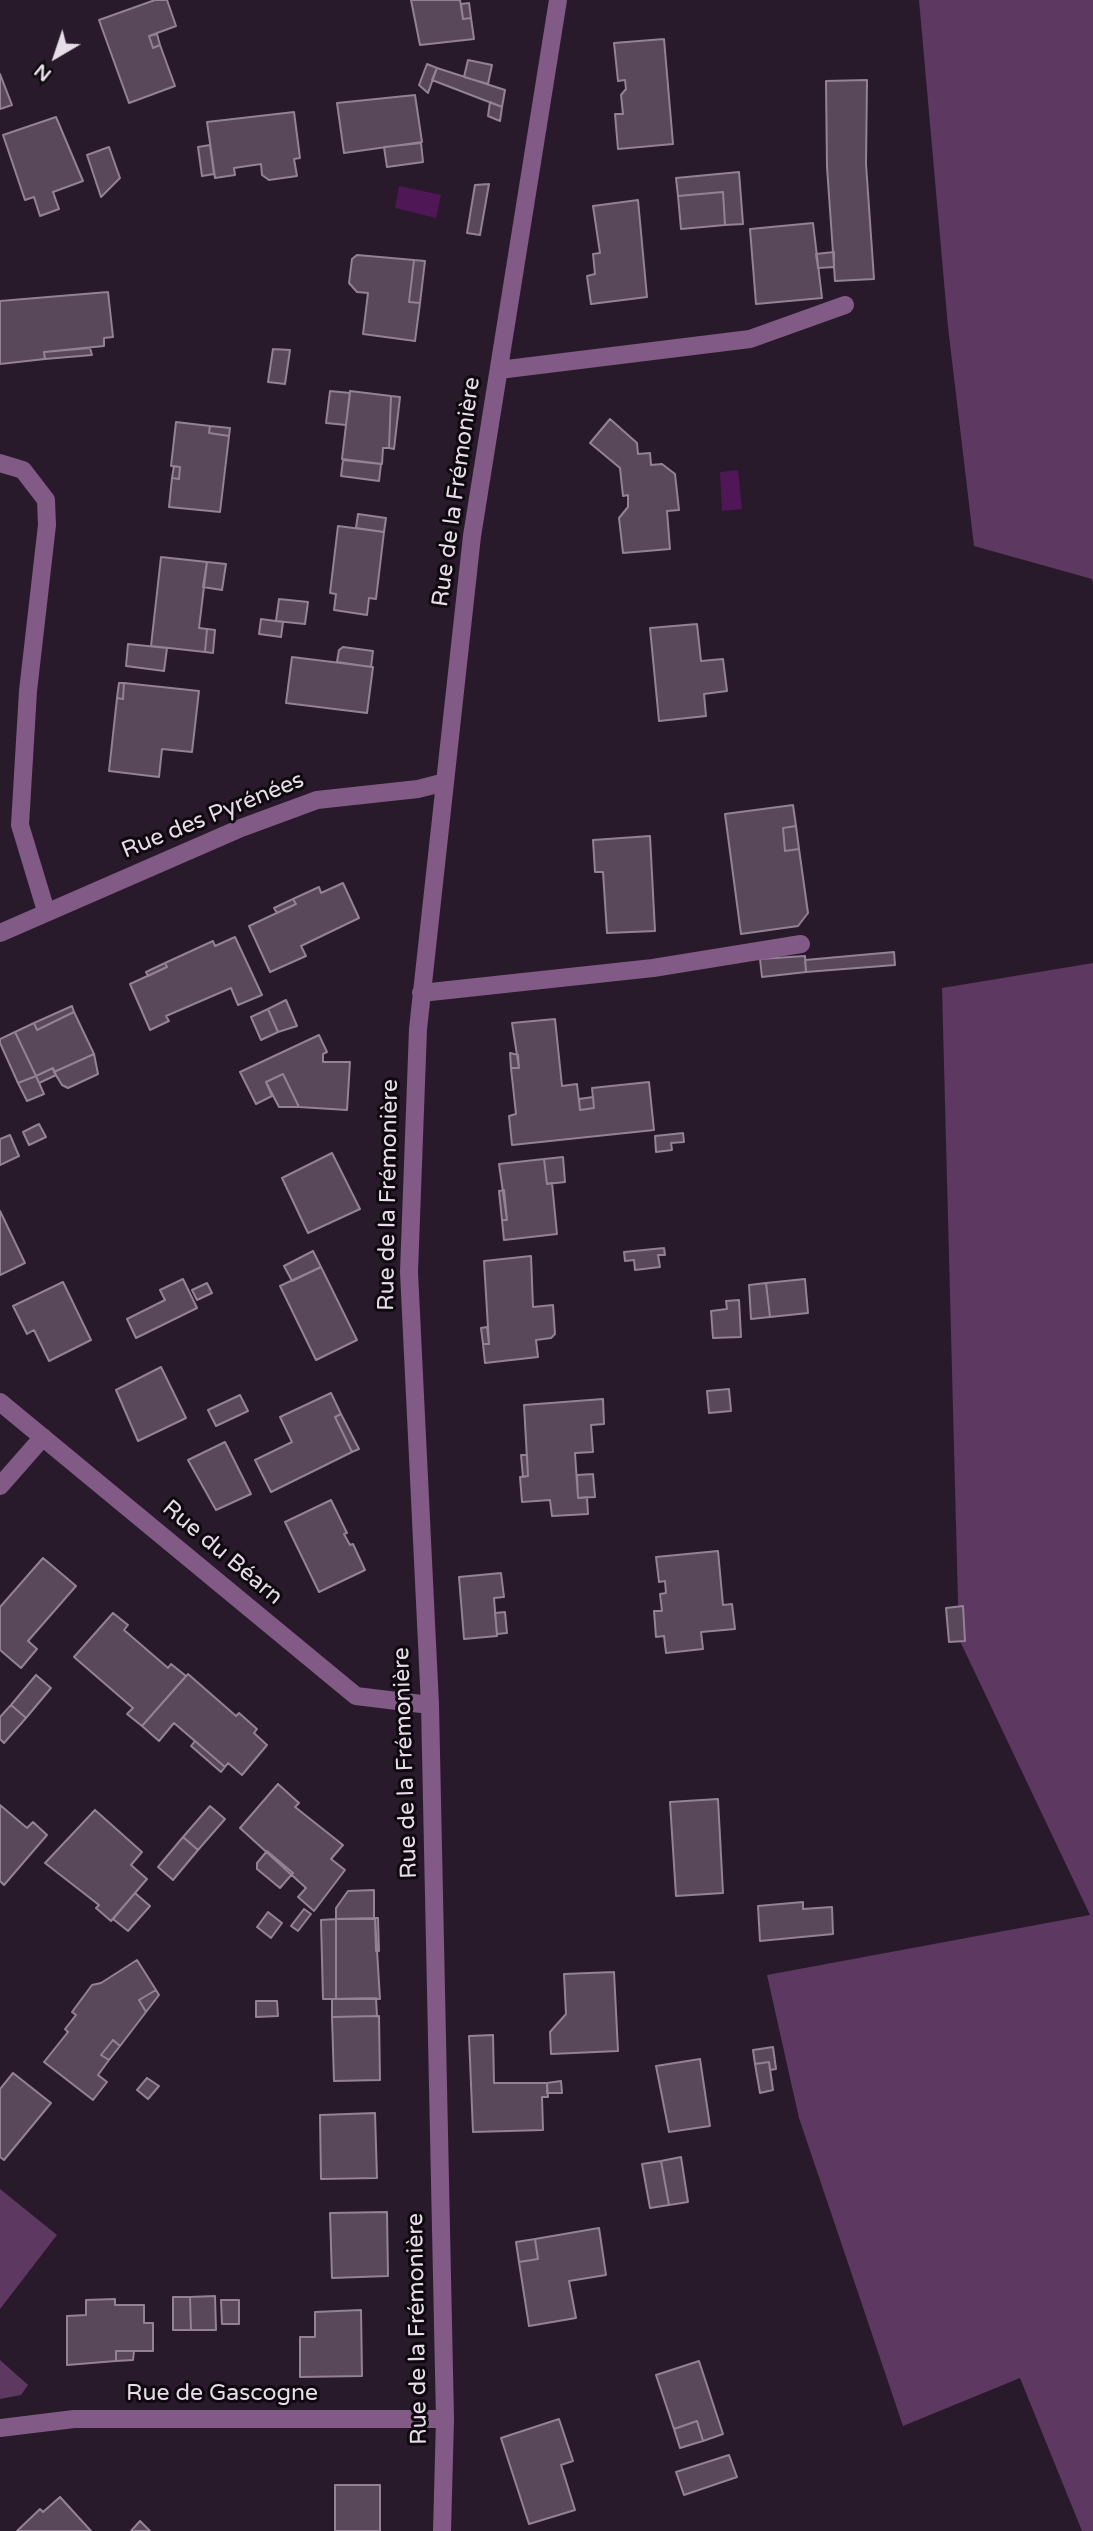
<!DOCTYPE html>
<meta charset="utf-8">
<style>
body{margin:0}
#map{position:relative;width:1093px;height:2531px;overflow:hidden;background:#291a2b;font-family:"Varela Round",sans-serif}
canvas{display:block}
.north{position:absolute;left:21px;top:21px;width:70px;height:70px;-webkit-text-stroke:5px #0e080f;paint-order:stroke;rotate:219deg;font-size:19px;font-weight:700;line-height:28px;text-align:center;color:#e7dde8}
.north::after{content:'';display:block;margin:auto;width:24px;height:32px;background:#e7dde8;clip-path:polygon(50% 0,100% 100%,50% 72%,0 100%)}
</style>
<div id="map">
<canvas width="1093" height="2531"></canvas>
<div class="north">N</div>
</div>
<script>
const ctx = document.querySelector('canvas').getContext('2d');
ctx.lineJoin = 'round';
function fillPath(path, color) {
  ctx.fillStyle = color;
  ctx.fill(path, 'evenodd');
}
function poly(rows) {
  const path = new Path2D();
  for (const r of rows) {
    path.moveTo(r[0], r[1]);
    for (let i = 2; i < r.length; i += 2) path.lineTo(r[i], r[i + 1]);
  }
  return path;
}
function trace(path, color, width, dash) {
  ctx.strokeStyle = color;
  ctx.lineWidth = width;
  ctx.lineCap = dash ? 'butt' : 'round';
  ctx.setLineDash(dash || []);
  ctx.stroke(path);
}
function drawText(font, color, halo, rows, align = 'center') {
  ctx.font = font + ' "Varela Round",sans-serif';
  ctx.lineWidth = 6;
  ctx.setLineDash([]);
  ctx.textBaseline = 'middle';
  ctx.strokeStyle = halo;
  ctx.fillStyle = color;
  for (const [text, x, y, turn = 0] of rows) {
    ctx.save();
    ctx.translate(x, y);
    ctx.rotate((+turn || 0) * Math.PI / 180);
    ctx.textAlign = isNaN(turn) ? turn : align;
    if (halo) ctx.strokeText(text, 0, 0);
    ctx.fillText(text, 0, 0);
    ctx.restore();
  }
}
const green = poly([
 [919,0,1093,0,1093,584,1092,579,974,546,948,327],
 [1093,963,1093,2531,1082,2531,1020,2378,903,2426,799,2118,767,1975,1090,1915,959,1639,942,988],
 [0,2189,57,2235,0,2309],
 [0,2360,28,2385,21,2395,0,2399]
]);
const water = poly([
 [399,186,441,195,436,218,395,208],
 [738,470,742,509,722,511,720,472]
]);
const building = poly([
 [155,0,167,0,176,26,149,36,153,48,160,45,175,86,129,103,99,20,155,0],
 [411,0,460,0,463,19,471,18,474,39,420,45,411,0],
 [469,3,471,18,463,19,461,4,469,3],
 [157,34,160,45,153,48,149,36,157,34],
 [664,39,673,144,618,149,615,114,623,114,621,95,626,89,625,80,618,81,614,43,664,39],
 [468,60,492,65,488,84,464,77,468,60],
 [427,64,437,68,428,93,419,85,427,64],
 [437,68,505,90,502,107,432,80,437,68],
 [0,74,12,105,0,109,0,74],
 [867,80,866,164,874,279,835,281,827,167,826,81,867,80],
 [415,95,422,142,344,153,337,103,415,95],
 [490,102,502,107,500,121,488,116,490,102],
 [294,112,300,158,294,159,297,176,269,180,262,175,261,164,234,168,235,175,215,178,207,122,294,112],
 [56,117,83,181,53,192,59,209,40,216,34,197,25,200,3,135,56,117],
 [421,143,423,162,387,167,384,147,421,143],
 [210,145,214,174,202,176,198,147,210,145],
 [109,147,120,178,101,197,87,155,109,147],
 [739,172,743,224,725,225,723,192,678,196,676,178,739,172],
 [489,184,480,235,467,233,475,185,489,184],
 [723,192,725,225,681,229,678,196,723,192],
 [638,200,647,297,591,304,587,276,595,274,593,254,600,253,593,206,638,200],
 [813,223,822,298,756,304,750,229,813,223],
 [834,252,834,267,818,268,816,254,834,252],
 [357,255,414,260,409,302,420,303,415,341,363,334,368,293,357,292,349,283,352,259,357,255],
 [414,260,425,261,420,303,409,302,414,260],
 [108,292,113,337,104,338,104,346,44,352,45,359,0,364,0,301,108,292],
 [90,348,92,355,45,359,44,352,90,348],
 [273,349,290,350,285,384,268,382,273,349],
 [330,391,350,393,346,425,326,423,330,391],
 [350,391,391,396,389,448,383,448,382,464,342,459,350,391],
 [391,396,400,397,394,449,389,448,391,396],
 [610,419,637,443,638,454,650,453,651,465,662,464,675,474,679,510,667,511,670,549,623,553,619,518,628,507,628,495,623,496,620,468,590,443,610,419],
 [176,422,210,426,209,433,229,436,220,512,169,507,172,478,179,479,180,467,171,466,176,422],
 [210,426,230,428,229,436,209,433,210,426],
 [343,460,381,464,379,481,341,476,343,460],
 [174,466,180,467,179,479,172,478,174,466],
 [358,514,386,518,384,532,356,528,358,514],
 [338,526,384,532,376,599,369,598,367,615,334,610,336,594,330,593,338,526],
 [161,557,207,562,199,628,207,629,205,652,151,646,161,557],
 [207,562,226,564,222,590,203,587,207,562],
 [279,599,308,602,305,624,276,621,279,599],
 [261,619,283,622,281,637,259,634,261,619],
 [697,624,701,661,723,659,727,691,704,694,706,716,659,721,650,628,697,624],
 [207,629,215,630,213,653,205,652,207,629],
 [128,644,167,648,164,671,126,666,128,644],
 [343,647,373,651,371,667,337,662,339,650,343,647],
 [292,657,373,667,367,713,286,703,292,657],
 [119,683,124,683,123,699,117,698,119,683],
 [124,683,199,691,192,752,162,749,159,777,109,771,117,698,123,699,124,683],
 [793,805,796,826,783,828,785,851,799,849,808,913,798,926,741,934,725,814,793,805],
 [796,826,799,849,785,851,783,828,796,826],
 [650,836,655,931,607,933,603,872,595,872,593,840,650,836],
 [343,883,359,918,301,946,306,956,270,972,249,926,296,904,293,899,319,887,321,893,343,883],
 [293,899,296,904,277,913,274,908,293,899],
 [235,937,262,995,238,1005,231,988,166,1016,169,1021,150,1030,130,984,167,967,165,963,213,941,215,946,235,937],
 [894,952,895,965,806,972,805,960,894,952],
 [805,956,806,972,762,977,760,959,805,956],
 [165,963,167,967,148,976,146,972,165,963],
 [286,1000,297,1026,278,1032,268,1009,286,1000],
 [72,1006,74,1012,37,1030,34,1023,72,1006],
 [268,1009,278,1032,261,1040,251,1017,268,1009],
 [74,1012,94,1054,54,1072,53,1068,36,1076,15,1032,34,1023,37,1030,74,1012],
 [555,1019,562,1086,577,1084,580,1110,594,1108,592,1088,649,1082,654,1130,512,1145,509,1116,516,1114,511,1068,519,1068,512,1023,555,1019],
 [15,1032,36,1076,18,1083,0,1043,0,1039,15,1032],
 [319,1035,327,1052,323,1054,323,1062,350,1062,347,1110,299,1107,283,1074,266,1082,272,1096,256,1104,240,1072,319,1035],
 [510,1053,518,1055,519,1068,511,1068,510,1053],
 [94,1054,98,1074,68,1088,62,1085,54,1072,94,1054],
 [53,1068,56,1075,39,1083,36,1076,53,1068],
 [283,1074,299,1107,279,1107,266,1082,283,1074],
 [36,1076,44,1094,27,1101,18,1083,36,1076],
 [593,1097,594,1108,580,1110,579,1099,593,1097],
 [39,1124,46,1137,29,1145,23,1132,39,1124],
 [683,1133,684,1142,671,1143,672,1150,656,1152,655,1136,683,1133],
 [10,1135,19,1156,0,1165,0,1139,10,1135],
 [332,1153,360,1209,308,1233,282,1178,332,1153],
 [563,1157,565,1182,547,1184,544,1159,563,1157],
 [544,1159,547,1184,552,1183,557,1234,504,1240,502,1220,507,1220,499,1164,544,1159],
 [504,1190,507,1220,502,1220,499,1191,504,1190],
 [0,1211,25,1263,0,1275,0,1211],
 [664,1248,665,1255,658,1255,660,1267,635,1270,634,1260,625,1261,624,1252,664,1248],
 [313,1251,321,1267,292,1281,284,1266,313,1251],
 [531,1256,533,1307,553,1305,555,1334,551,1338,536,1340,538,1357,485,1363,483,1344,489,1344,484,1261,531,1256],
 [321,1267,357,1340,316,1360,280,1286,321,1267],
 [183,1279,197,1308,136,1338,127,1319,165,1300,160,1290,183,1279],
 [805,1279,808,1313,770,1317,766,1283,805,1279],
 [63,1282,91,1340,49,1361,34,1330,27,1334,13,1306,63,1282],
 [207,1283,212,1293,197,1300,192,1290,207,1283],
 [766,1283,770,1317,751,1319,749,1285,766,1283],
 [739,1300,741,1337,713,1338,711,1311,727,1309,726,1301,739,1300],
 [487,1327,489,1344,483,1344,481,1328,487,1327],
 [161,1367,186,1418,138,1441,116,1390,161,1367],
 [729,1389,731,1411,709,1413,707,1391,729,1389],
 [331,1393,341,1414,335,1417,352,1452,271,1492,255,1460,292,1442,280,1417,331,1393],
 [240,1395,248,1411,216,1426,208,1410,240,1395],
 [603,1399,604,1424,591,1425,593,1452,575,1453,578,1498,587,1497,588,1514,552,1516,550,1500,522,1502,520,1477,528,1476,524,1405,603,1399],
 [341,1414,359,1449,352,1452,335,1417,341,1414],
 [225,1442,251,1494,216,1510,188,1460,225,1442],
 [521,1455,527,1455,528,1476,523,1477,521,1455],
 [593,1474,595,1497,578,1498,577,1475,593,1474],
 [331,1500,347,1533,344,1534,350,1545,353,1544,365,1570,319,1592,285,1522,331,1500],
 [718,1551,723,1605,732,1604,735,1629,701,1632,703,1649,666,1653,664,1636,656,1637,654,1611,662,1611,660,1594,666,1593,665,1581,659,1582,656,1557,718,1551],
 [43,1558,76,1586,28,1641,37,1649,21,1668,0,1650,0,1607,43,1558],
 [501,1573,504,1597,494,1598,497,1636,464,1639,459,1577,501,1573],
 [963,1606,965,1641,949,1642,946,1608,963,1606],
 [505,1612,507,1633,497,1634,495,1613,505,1612],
 [113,1613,128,1625,124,1630,168,1668,171,1664,186,1676,142,1726,127,1714,133,1708,74,1657,113,1613],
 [188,1674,236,1716,239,1713,257,1729,254,1733,267,1745,242,1775,228,1763,225,1767,174,1723,159,1741,142,1726,188,1674],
 [36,1675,51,1688,26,1718,11,1705,36,1675],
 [11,1705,26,1718,4,1743,0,1739,0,1717,11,1705],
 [195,1741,225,1767,221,1772,191,1746,195,1741],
 [278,1784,299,1803,295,1807,343,1845,331,1859,345,1870,314,1911,298,1897,306,1888,240,1828,278,1784],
 [718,1799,723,1893,676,1896,670,1802,718,1799],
 [0,1805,27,1828,33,1822,47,1835,4,1885,0,1881,0,1805],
 [210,1806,225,1819,198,1850,183,1837,210,1806],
 [95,1810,142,1852,131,1865,147,1879,111,1921,96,1908,99,1905,45,1863,95,1810],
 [183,1837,198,1850,173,1880,158,1867,183,1837],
 [267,1851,293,1873,280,1888,257,1869,257,1863,267,1851],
 [374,1890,374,1919,336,1919,336,1908,348,1891,374,1890],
 [135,1893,150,1906,128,1931,113,1919,135,1893],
 [803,1902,803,1909,832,1907,833,1934,760,1941,758,1906,803,1902],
 [304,1909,311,1914,298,1931,291,1926,304,1909],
 [268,1912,282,1923,271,1938,257,1927,268,1912],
 [375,1918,380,1999,336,1999,336,1919,375,1918],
 [375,1918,378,1918,379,1951,376,1951,375,1918],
 [336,1919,336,1999,323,1999,321,1920,336,1919],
 [137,1960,156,1990,139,2000,146,2012,120,2046,113,2040,101,2055,109,2060,98,2075,107,2082,93,2100,44,2062,68,2032,65,2029,76,2015,72,2012,92,1985,101,1983,137,1960],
 [614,1972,618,2051,551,2054,550,2032,566,2014,564,1974,614,1972],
 [156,1990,159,1995,146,2012,139,2000,156,1990],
 [376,1998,377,2016,332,2017,332,1999,376,1998],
 [256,2001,277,2001,278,2016,256,2017,256,2001],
 [379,2016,380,2080,334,2081,332,2017,379,2016],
 [493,2035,494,2083,547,2083,548,2097,542,2097,543,2130,473,2132,469,2036,493,2035],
 [113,2040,120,2046,109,2060,101,2055,113,2040],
 [773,2047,776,2069,770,2070,769,2062,755,2064,753,2050,773,2047],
 [700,2059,710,2126,669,2132,656,2066,700,2059],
 [769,2062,773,2090,760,2093,755,2064,769,2062],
 [13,2073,51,2103,4,2160,0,2157,0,2089,13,2073],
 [147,2078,159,2086,148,2099,137,2090,147,2078],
 [561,2081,562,2093,547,2093,547,2083,561,2081],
 [375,2113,377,2178,321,2179,320,2115,375,2113],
 [681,2157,688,2202,669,2205,661,2161,681,2157],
 [661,2161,669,2205,650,2208,642,2164,661,2161],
 [387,2212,388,2276,332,2278,330,2213,387,2212],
 [599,2228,606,2275,569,2281,576,2318,529,2326,519,2262,538,2259,535,2239,599,2228],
 [535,2239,538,2259,519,2262,516,2242,535,2239],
 [215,2296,216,2330,191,2330,190,2297,215,2296],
 [173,2297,190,2297,191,2330,173,2330,173,2297],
 [115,2299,115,2305,144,2305,144,2323,153,2323,153,2351,116,2351,116,2361,67,2365,67,2316,86,2315,86,2300,115,2299],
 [221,2300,239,2300,239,2324,222,2324,221,2300],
 [361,2310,362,2376,300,2377,300,2337,315,2337,315,2312,361,2310],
 [116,2351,134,2351,133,2360,116,2361,116,2351],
 [699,2361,723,2434,703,2441,697,2421,674,2429,656,2375,699,2361],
 [559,2419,573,2461,561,2465,575,2510,529,2524,501,2438,559,2419],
 [697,2421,703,2441,680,2448,674,2429,697,2421],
 [729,2455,737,2477,684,2495,676,2472,729,2455],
 [335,2485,380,2485,380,2531,335,2531,335,2485],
 [60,2497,91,2531,17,2531,40,2509,43,2512,60,2497],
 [140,2521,150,2531,131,2531,140,2521]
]);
const minor = poly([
 [499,370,750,339,845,305],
 [0,463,23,470,46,500,47,525,28,691,20,825,46,911],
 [0,933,241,828,317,800,418,789,445,782],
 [421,993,653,968,801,944],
 [0,1402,356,1696,430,1705],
 [0,1486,43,1437],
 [0,2428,74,2419,445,2419],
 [442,2531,445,2419,430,1705,409,1272,418,1029,472,536,558,0]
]);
const streetNames = [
 ["Rue de la Frémonière",457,492,-82],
 ["Rue des Pyrénées",213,816,-22],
 ["Rue de la Frémonière",389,1195,-89],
 ["Rue du Béarn",222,1553,40],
 ["Rue de la Frémonière",406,1763,-92],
 ["Rue de la Frémonière",418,2329,-91],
 ["Rue de Gascogne",222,2394]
];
fillPath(green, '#5d3860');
fillPath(water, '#501757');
fillPath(building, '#59475a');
trace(building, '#948196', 2);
trace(minor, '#825a86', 18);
drawText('23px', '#e7dde8', '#0e080f', streetNames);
</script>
